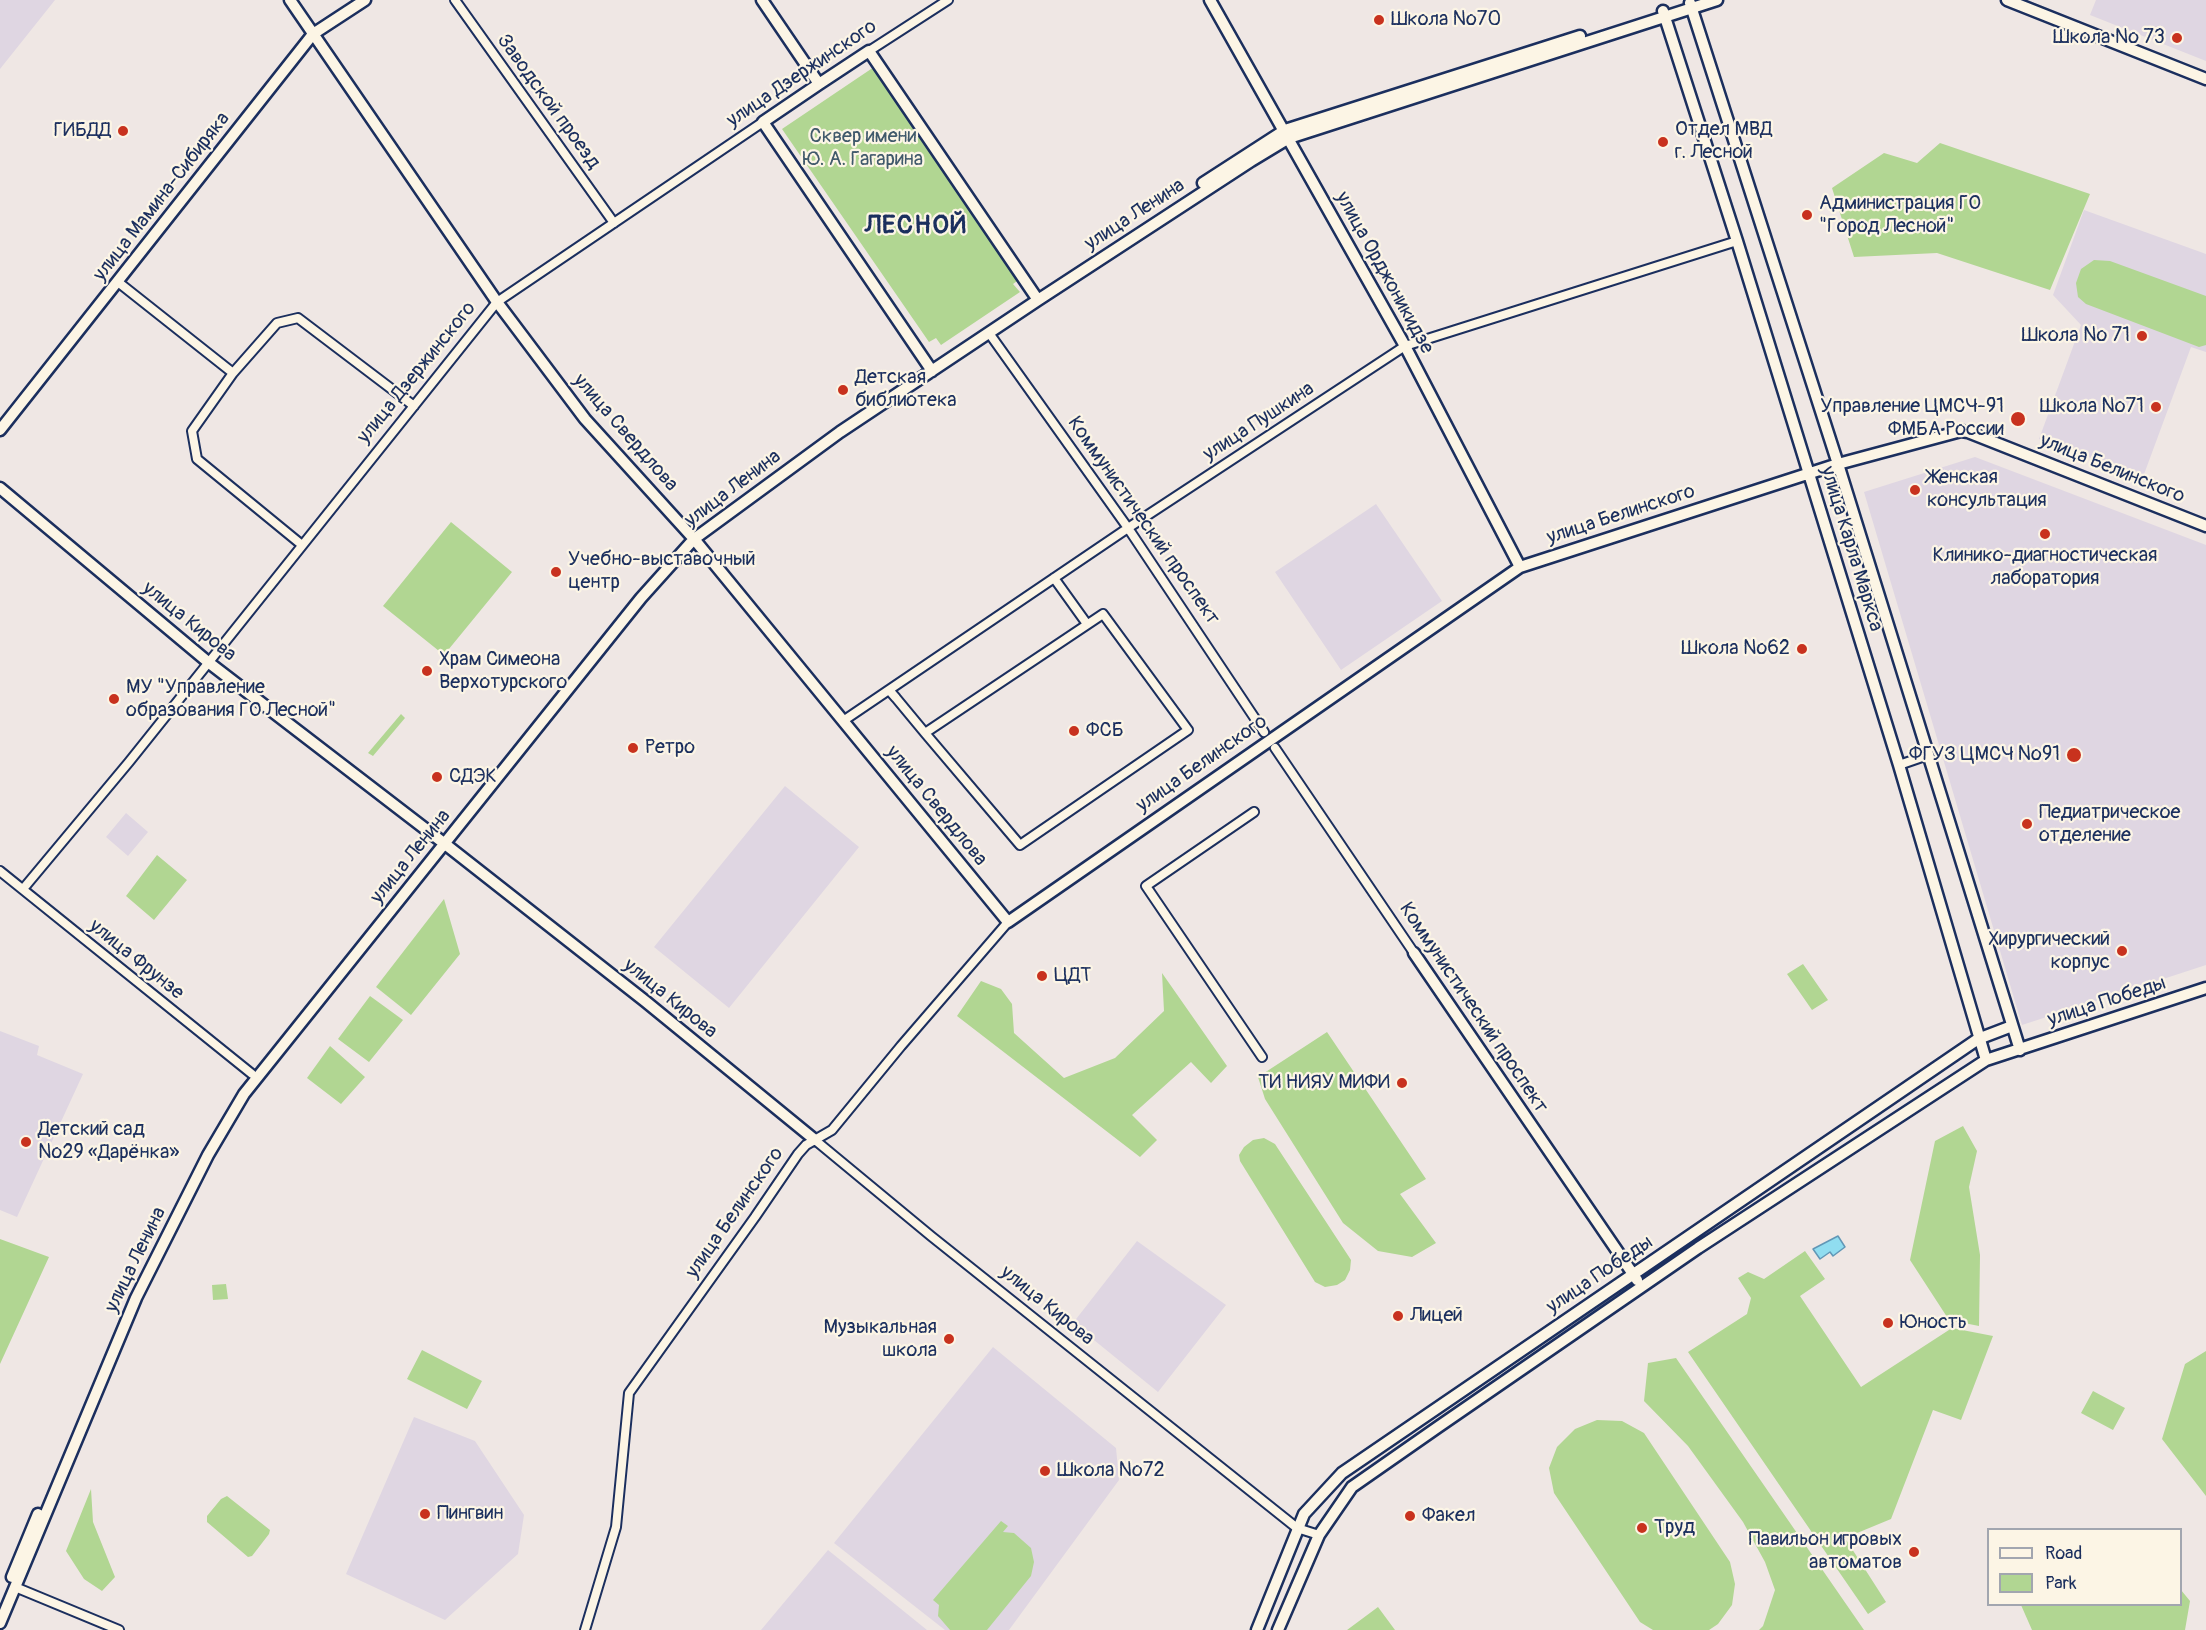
<!DOCTYPE html>
<meta charset="utf-8">
<style>
body{margin:0}
#map{position:relative;width:2206px;height:1630px;overflow:hidden;background:#efe7e4;font-family:Pangolin,sans-serif}
canvas{display:block}
.legend{position:absolute;left:1987px;top:1528px;width:195px;height:78px;box-sizing:border-box;background:#fcf5e5;border:2px solid #a2a6af;margin:0;padding:8px 10px;list-style:none;font-size:18px;color:#1b2f5e}
.legend li{display:flex;align-items:center;gap:12px;height:30px}
.legend b{width:30px;border:2px solid #a2a6af}
</style>
<div id="map">
<canvas width="2206" height="1630"></canvas>
<ul class="legend">
<li><b style="height:8px;background:#fcf5e5"></b>Road</li>
<li><b style="height:16px;background:#b1d692"></b>Park</li>
</ul>
</div>
<script>
const ctx = document.querySelector('canvas').getContext('2d');
ctx.lineJoin = 'round';
function fillPath(path, color) {
  ctx.fillStyle = color;
  ctx.fill(path, 'evenodd');
}
function poly(rows) {
  const path = new Path2D();
  for (const r of rows) {
    path.moveTo(r[0], r[1]);
    for (let i = 2; i < r.length; i += 2) path.lineTo(r[i], r[i + 1]);
  }
  return path;
}
function trace(path, color, width, dash) {
  ctx.strokeStyle = color;
  ctx.lineWidth = width;
  ctx.lineCap = dash ? 'butt' : 'round';
  ctx.setLineDash(dash || []);
  ctx.stroke(path);
}
function drawText(font, color, halo, rows, align = 'center') {
  ctx.font = font + ' Pangolin,sans-serif';
  ctx.lineWidth = 4.5;
  ctx.setLineDash([]);
  ctx.textBaseline = 'middle';
  ctx.strokeStyle = halo;
  ctx.fillStyle = color;
  for (const [text, x, y, turn = 0] of rows) {
    ctx.save();
    ctx.translate(x, y);
    ctx.rotate((+turn || 0) * Math.PI / 180);
    ctx.textAlign = isNaN(turn) ? turn : align;
    if (halo) ctx.strokeText(text, 0, 0);
    ctx.fillText(text, 0, 0);
    ctx.restore();
  }
}
const built = poly([
 [0,0,55,0,0,69],
 [2096,0,2206,0,2206,61,2090,15],
 [2084,210,2206,254,2206,352,2191,347,2143,477,2039,439,2081,325,2053,295],
 [1975,457,2206,545,2206,965,2022,1025,1864,492],
 [1376,504,1442,601,1341,670,1275,572],
 [785,786,859,847,729,1008,654,947],
 [126,813,148,832,128,856,106,837],
 [0,1031,39,1046,37,1055,83,1074,17,1217,0,1210],
 [1137,1241,1226,1305,1158,1392,1073,1323],
 [993,1347,1116,1448,1119,1480,1009,1630,945,1630,834,1543],
 [414,1417,475,1441,524,1515,518,1554,445,1620,346,1574],
 [828,1550,927,1630,761,1630]
]);
const green = poly([
 [874,67,1020,279,1013,284,1020,292,941,345,936,338,929,342,782,129],
 [1940,143,2090,194,2050,290,1937,253,1854,257,1832,188,1884,153,1917,163],
 [2094,260,2110,261,2206,296,2206,345,2199,347,2086,304,2078,297,2076,283,2081,269],
 [451,522,512,572,444,655,383,606],
 [401,714,405,718,373,756,368,753],
 [157,855,187,880,154,920,126,896],
 [444,899,460,954,411,1015,376,987],
 [1803,964,1828,1000,1812,1010,1787,974],
 [1162,973,1227,1066,1211,1083,1191,1062,1132,1115,1157,1140,1140,1157,957,1016,981,981,1001,989,1012,1004,1014,1033,1064,1078,1115,1058,1164,1011],
 [370,996,403,1020,369,1062,338,1039],
 [1327,1032,1426,1179,1400,1194,1436,1243,1412,1257,1378,1251,1343,1223,1265,1099,1258,1077],
 [330,1046,365,1077,341,1104,307,1078],
 [1963,1126,1977,1151,1969,1187,1980,1255,1979,1326,1949,1320,1910,1260,1935,1141],
 [1264,1138,1275,1144,1351,1260,1350,1270,1345,1280,1337,1285,1325,1287,1315,1282,1240,1161,1239,1155,1244,1147,1253,1140],
 [0,1239,49,1257,0,1364],
 [1805,1251,1825,1279,1800,1296,1861,1387,1952,1328,1993,1336,1961,1420,1933,1410,1891,1519,1845,1538,1886,1602,1868,1614,1688,1352,1747,1314,1751,1298,1738,1278,1748,1272,1764,1279],
 [226,1284,228,1299,213,1300,212,1285],
 [422,1350,482,1381,467,1409,407,1379],
 [2206,1351,2206,1496,2162,1439,2185,1364],
 [1676,1358,1864,1630,1759,1630,1763,1626,1775,1590,1765,1562,1743,1522,1688,1446,1644,1401,1648,1363],
 [2093,1391,2125,1408,2113,1430,2081,1413],
 [1597,1420,1622,1421,1644,1433,1730,1562,1735,1584,1732,1605,1718,1624,1709,1630,1653,1630,1640,1622,1554,1493,1549,1468,1557,1447,1575,1429],
 [91,1489,93,1522,115,1577,102,1591,84,1579,66,1551],
 [227,1496,270,1530,269,1534,252,1556,248,1557,207,1522,207,1516,221,1499],
 [1001,1521,1008,1526,1003,1532,1014,1533,1031,1548,1034,1562,1031,1576,987,1630,950,1630,938,1616,939,1605,933,1600],
 [2181,1590,2190,1601,2185,1630,2032,1630,2021,1605,2180,1604],
 [1378,1607,1395,1630,1347,1630]
]);
const water = poly([
 [1838,1236,1845,1247,1833,1256,1830,1252,1820,1259,1813,1249,1838,1236]
]);
const street = poly([
 [455,0,614,223],
 [869,51,948,0],
 [118,282,233,373,277,323,298,318,414,406],
 [989,333,1128,528,1264,732],
 [233,373,192,431,197,459,302,545],
 [1054,578,1087,624],
 [889,690,896,698,925,733,1020,845,1188,730,1103,614,925,733],
 [843,721,1128,528,1405,346,1737,241],
 [1275,748,1414,953],
 [1899,765,1928,755],
 [1254,812,1146,886,1262,1057],
 [0,871,252,1074],
 [23,889,129,762,497,302,763,122],
 [815,1140,931,1236,1297,1528,1319,1535],
 [15,1587,119,1630],
 [585,1630,616,1527,629,1393,755,1217,798,1154,806,1145,832,1130,901,1046,1008,922]
]);
const secondary = poly([
 [290,0,497,302,585,419,694,539,1008,922,1520,567,1838,464,1961,431,1968,432,2206,526],
 [762,0,819,84],
 [1210,0,1405,346,1520,567],
 [2007,0,2206,79],
 [1690,3,1838,464,2020,1050],
 [1663,11,1737,241,1899,765,1986,1060],
 [1203,183,1285,130,1580,36],
 [932,371,763,122,819,84,869,51,1038,300],
 [0,430,313,34,365,0],
 [0,488,208,662,445,844,645,1001,815,1140],
 [1414,953,1637,1280],
 [12,1577,38,1514],
 [0,1623,136,1298,208,1155,244,1094,641,598,694,539,840,432,1038,300,1251,161,1289,138,1717,0],
 [1257,1630,1304,1514,1342,1473,1978,1039,2012,1026],
 [1278,1630,1319,1535,1352,1487,1438,1427,1698,1248,1986,1060,2206,988]
]);
const markers = [
 [1379,20,6,"#c8321e"],
 [2177,38,6,"#c8321e"],
 [123,131,6,"#c8321e"],
 [1663,142,6,"#c8321e"],
 [1807,215,6,"#c8321e"],
 [2142,336,6,"#c8321e"],
 [843,390,6,"#c8321e"],
 [2156,407,6,"#c8321e"],
 [2018,419,8,"#c8321e"],
 [1915,490,6,"#c8321e"],
 [2045,534,6,"#c8321e"],
 [556,572,6,"#c8321e"],
 [1802,649,6,"#c8321e"],
 [427,671,6,"#c8321e"],
 [114,699,6,"#c8321e"],
 [1074,731,6,"#c8321e"],
 [633,748,6,"#c8321e"],
 [2074,755,8,"#c8321e"],
 [437,777,6,"#c8321e"],
 [2027,824,6,"#c8321e"],
 [2122,951,6,"#c8321e"],
 [1042,976,6,"#c8321e"],
 [1402,1083,6,"#c8321e"],
 [26,1142,6,"#c8321e"],
 [1398,1316,6,"#c8321e"],
 [1888,1323,6,"#c8321e"],
 [949,1339,6,"#c8321e"],
 [1045,1471,6,"#c8321e"],
 [425,1514,6,"#c8321e"],
 [1410,1516,6,"#c8321e"],
 [1642,1528,6,"#c8321e"],
 [1914,1552,6,"#c8321e"]
];
const poiNames = [
 ["Школа №70",1391,20],
 ["Школа № 73",2165,38,"right"],
 ["Отдел МВД",1675,130],
 ["г. Лесной",1675,153],
 ["ГИБДД",111,131,"right"],
 ["Администрация ГО",1819,204],
 ["\"Город Лесной\"",1819,227],
 ["Школа № 71",2130,336,"right"],
 ["Детская",855,378],
 ["библиотека",855,401],
 ["Управление ЦМСЧ-91",2004,407,"right"],
 ["ФМБА России",2004,430,"right"],
 ["Школа №71",2144,407,"right"],
 ["Женская",1927,478],
 ["консультация",1927,501],
 ["Клинико-диагностическая",2045,556,"center"],
 ["лаборатория",2045,579,"center"],
 ["Учебно-выставочный",568,560],
 ["центр",568,583],
 ["Школа №62",1790,649,"right"],
 ["Храм Симеона",439,660],
 ["Верхотурского",439,683],
 ["МУ \"Управление",126,688],
 ["образования ГО Лесной\"",126,711],
 ["ФСБ",1086,731],
 ["Ретро",645,748],
 ["ФГУЗ ЦМСЧ №91",2060,755,"right"],
 ["СДЭК",449,777],
 ["Педиатрическое",2039,813],
 ["отделение",2039,836],
 ["Хирургический",2110,940,"right"],
 ["корпус",2110,963,"right"],
 ["ЦДТ",1054,976],
 ["ТИ НИЯУ МИФИ",1390,1083,"right"],
 ["Детский сад",38,1130],
 ["№29 «Дарёнка»",38,1153],
 ["Лицей",1410,1316],
 ["Юность",1900,1323],
 ["Музыкальная",937,1328,"right"],
 ["школа",937,1351,"right"],
 ["Школа №72",1057,1471],
 ["Пингвин",437,1514],
 ["Факел",1422,1516],
 ["Труд",1654,1528],
 ["Павильон игровых",1902,1540,"right"],
 ["автоматов",1902,1563,"right"]
];
const streetNames = [
 ["улица Дзержинского",802,74,-34],
 ["Заводской проезд",548,102,54],
 ["улица Мамина-Сибиряка",162,197,-52],
 ["улица Ленина",1135,215,-33],
 ["улица Орджоникидзе",1384,273,61],
 ["улица Дзержинского",417,373,-51],
 ["улица Пушкина",1259,422,-33],
 ["улица Свердлова",625,433,49],
 ["улица Белинского",2112,469,22],
 ["улица Ленина",733,489,-37],
 ["улица Белинского",1621,515,-18],
 ["Коммунистический проспект",1143,521,55],
 ["улица Карла Маркса",1851,549,73],
 ["улица Кирова",189,622,39],
 ["улица Белинского",1202,764,-35],
 ["улица Свердлова",936,806,51],
 ["улица Ленина",411,857,-51],
 ["улица Фрунзе",136,960,39],
 ["улица Кирова",670,999,39],
 ["улица Победы",2107,1002,-18],
 ["Коммунистический проспект",1473,1008,56],
 ["улица Белинского",735,1213,-55],
 ["улица Ленина",136,1260,-64],
 ["улица Победы",1600,1275,-34],
 ["улица Кирова",1047,1306,39]
];
const parkNames = [
 ["Сквер имени",863,137],
 ["Ю. А. Гагарина",863,160]
];
const districtNames = [
 ["ЛЕСНОЙ",916,226]
];
fillPath(built, '#dfd6e2');
fillPath(green, '#b1d692');
fillPath(water, '#90ddf0');
trace(water, '#6197b6', 1.5);
trace(street, '#1b2f5e', 12);
trace(secondary, '#1b2f5e', 15);
trace(street, '#fcf5e5', 8);
trace(secondary, '#fcf5e5', 10);
for (const [x, y, r, color] of markers) {
  const dot = new Path2D();
  dot.arc(x, y, r, 0, 2 * Math.PI);
  ctx.fillStyle = color;
  ctx.fill(dot);
  trace(dot, '#fcf5e5', 2);
}
drawText('20px', '#1b2f5e', '#fcf5e5', poiNames, 'left');
drawText('20px', '#1b2f5e', '#fcf5e5', streetNames);
drawText('20px', '#40596b', '#fcf5e5', parkNames);
ctx.letterSpacing = '1.5px';
drawText('bold 26px', '#1b2f5e', '#fcf5e5', districtNames);
ctx.letterSpacing = '0px';
</script>
